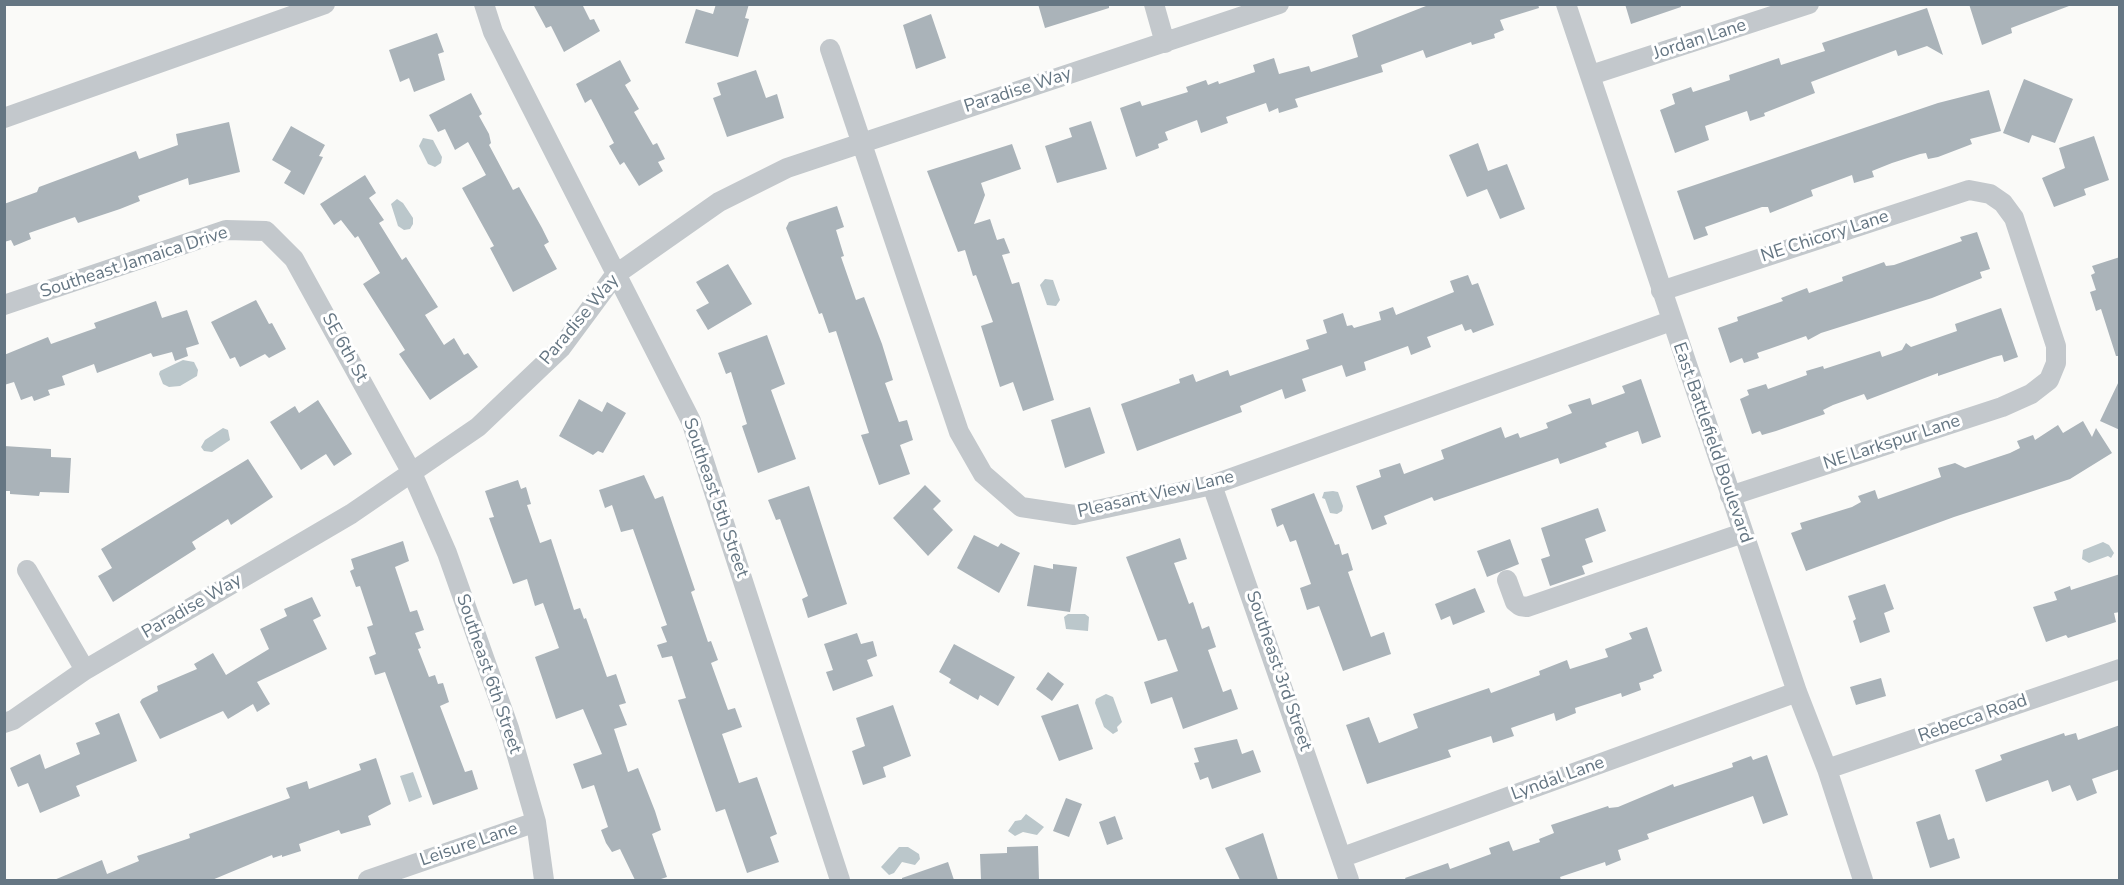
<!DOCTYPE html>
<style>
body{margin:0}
#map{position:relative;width:2124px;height:885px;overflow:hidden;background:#fafaf8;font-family:"Nunito Sans",sans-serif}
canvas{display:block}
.frame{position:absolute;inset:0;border:6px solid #657683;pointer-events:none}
</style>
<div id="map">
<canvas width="2124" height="885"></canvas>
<div class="frame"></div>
</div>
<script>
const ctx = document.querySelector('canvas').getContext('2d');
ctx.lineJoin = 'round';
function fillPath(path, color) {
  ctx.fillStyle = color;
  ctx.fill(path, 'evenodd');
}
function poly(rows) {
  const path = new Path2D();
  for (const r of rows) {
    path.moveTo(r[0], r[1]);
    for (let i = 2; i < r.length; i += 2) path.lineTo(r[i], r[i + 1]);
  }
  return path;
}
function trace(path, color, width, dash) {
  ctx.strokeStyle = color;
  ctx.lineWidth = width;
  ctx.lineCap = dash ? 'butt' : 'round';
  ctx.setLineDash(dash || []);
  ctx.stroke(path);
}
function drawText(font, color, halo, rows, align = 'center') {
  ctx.font = font + ' "Nunito Sans",sans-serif';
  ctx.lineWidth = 6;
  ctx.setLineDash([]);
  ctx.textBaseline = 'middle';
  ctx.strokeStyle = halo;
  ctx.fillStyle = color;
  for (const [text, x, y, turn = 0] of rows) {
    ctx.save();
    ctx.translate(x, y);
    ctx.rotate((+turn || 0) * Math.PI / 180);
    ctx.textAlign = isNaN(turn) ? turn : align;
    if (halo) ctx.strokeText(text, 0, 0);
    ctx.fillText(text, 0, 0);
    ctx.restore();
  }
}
const water = poly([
 [423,138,433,140,442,157,441,163,435,167,428,164,419,146],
 [397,199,403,203,413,218,413,224,410,229,404,230,398,226,391,204],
 [1045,279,1053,280,1060,300,1056,306,1047,305,1040,285],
 [183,360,194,362,198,370,197,376,180,386,169,387,163,384,159,374,160,371],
 [223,428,228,430,230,440,212,452,204,451,201,447,205,440],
 [1333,491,1338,492,1343,506,1342,511,1337,514,1330,513,1325,499,1322,498,1324,492],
 [2103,542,2109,545,2114,553,2111,558,2108,556,2089,563,2082,559,2083,550],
 [1068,614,1085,614,1089,617,1088,631,1066,629,1064,617],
 [1106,694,1113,697,1122,722,1117,727,1118,731,1113,734,1104,727,1095,703,1096,699],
 [413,772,422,797,409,802,400,776],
 [1026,814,1044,827,1037,835,1023,832,1015,836,1008,831,1015,821,1021,820],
 [899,847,908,847,919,854,920,859,915,865,902,862,894,873,889,875,881,867]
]);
const building = poly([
 [533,4,582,4,590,20,594,19,600,31,564,52,551,26,546,28],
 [716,4,749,4,745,18,749,19,738,57,685,43,696,9,713,14],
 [1038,4,1109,4,1109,8,1045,28],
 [1431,4,1538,4,1539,8,1500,20,1504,30,1494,34,1495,38,1472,45,1471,42,1426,58,1423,50,1381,65,1383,72,1295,99,1298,107,1279,113,1278,108,1269,112,1266,103,1226,117,1228,123,1201,133,1197,120,1165,132,1168,140,1158,144,1159,148,1136,157,1120,108,1140,101,1142,106,1188,92,1186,87,1206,80,1208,85,1218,81,1219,84,1255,72,1253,65,1274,58,1279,74,1309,66,1311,72,1358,57,1352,35],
 [1625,4,1680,4,1681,7,1631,24],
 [1969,4,2069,4,2069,6,2011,28,2012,33,1982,45],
 [1927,8,1943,55,1927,46,1898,56,1896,50,1811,82,1815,93,1764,113,1765,116,1750,121,1747,111,1705,126,1709,140,1675,153,1660,110,1675,104,1672,94,1691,87,1693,92,1730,80,1729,75,1779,58,1781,65,1825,51,1822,43],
 [931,14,946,58,916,69,903,25],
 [437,33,444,52,438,54,445,80,414,92,409,78,400,82,389,50],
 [620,60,631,81,625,85,639,109,634,112,653,145,657,143,665,159,658,162,663,171,639,186,624,162,620,165,609,146,614,143,591,99,585,103,576,84],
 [756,70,766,98,777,94,784,118,727,137,713,98,721,95,717,83],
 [2024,79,2073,99,2055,143,2032,135,2029,143,2003,133],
 [1989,90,2001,131,1970,139,1972,144,1938,157,1928,159,1926,153,1920,154,1892,163,1872,171,1874,177,1854,183,1852,175,1811,190,1813,196,1770,213,1768,207,1762,207,1705,227,1708,235,1694,240,1677,191,1938,103],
 [471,93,482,114,479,116,489,134,491,143,489,145,513,190,519,187,542,228,549,242,544,245,557,269,513,292,490,248,494,246,462,188,486,175,468,142,455,150,445,129,438,132,429,115],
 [1091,121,1107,169,1057,183,1045,146,1072,137,1069,128],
 [229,122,240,172,189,185,188,178,138,196,140,201,120,209,78,223,75,217,29,233,31,239,14,246,11,240,4,242,4,204,37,192,39,187,136,151,139,159,178,145,176,134],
 [291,126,325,145,319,156,323,157,304,195,284,183,291,171,272,160],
 [2094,136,2109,180,2084,189,2086,195,2054,207,2042,178,2065,168,2059,148],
 [1478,143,1488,171,1507,164,1525,209,1500,219,1487,189,1467,197,1449,155],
 [1012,144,1021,169,981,183,985,195,974,224,990,219,997,240,1004,238,1010,253,1002,255,1012,284,1019,282,1054,400,1023,411,1013,382,1000,387,981,326,993,322,976,275,973,276,965,250,958,252,927,171],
 [365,175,376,193,369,198,384,220,379,223,402,260,406,257,438,307,425,315,444,345,454,338,464,355,468,353,478,367,430,400,399,354,405,350,363,284,380,273,358,236,355,238,341,220,334,225,320,204],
 [837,206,844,227,836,230,844,256,841,257,856,300,864,297,882,344,893,380,885,383,899,422,907,420,913,440,900,445,910,474,879,485,861,435,869,433,836,331,829,333,822,313,819,314,786,228,789,222],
 [1977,232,1990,269,1980,272,1982,278,1932,298,1821,333,1808,340,1806,336,1769,349,1757,353,1759,358,1744,363,1742,358,1730,363,1718,328,1738,321,1737,317,1783,301,1781,298,1807,288,1809,293,1843,281,1842,277,1884,262,1886,266,1894,265,1962,241,1960,237],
 [2120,257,2120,356,2116,356,2101,309,2096,311,2090,292,2096,290,2091,275,2095,273,2092,266],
 [728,264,752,304,708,330,696,310,709,303,696,282],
 [1468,275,1472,285,1478,283,1494,325,1473,333,1471,329,1465,331,1462,324,1427,337,1431,347,1411,355,1408,346,1364,362,1366,370,1346,377,1342,365,1302,379,1306,391,1285,399,1282,389,1240,406,1242,412,1137,451,1121,404,1180,383,1179,379,1193,374,1196,382,1228,370,1230,376,1309,349,1306,340,1327,333,1323,320,1343,313,1347,326,1352,325,1354,328,1381,320,1379,312,1393,307,1396,315,1454,292,1450,281],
 [256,300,269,324,272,323,286,349,269,358,265,354,240,367,235,357,230,359,211,322],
 [156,301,162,318,187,310,199,344,186,348,188,356,175,361,172,352,153,357,151,353,97,373,94,364,62,376,65,385,48,390,50,395,34,401,32,396,21,400,14,382,4,385,4,355,48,337,51,344,96,328,94,323],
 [2001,308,2018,357,2004,362,2002,355,1994,357,1938,376,1938,373,1867,400,1864,394,1833,405,1823,410,1825,414,1776,431,1762,435,1760,431,1752,434,1740,399,1749,395,1747,390,1766,384,1768,389,1807,375,1806,371,1823,366,1824,369,1880,351,1882,357,1902,350,1906,343,1911,347,1957,331,1955,324],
 [767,335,785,384,771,390,796,459,758,473,742,426,747,424,731,372,726,374,718,353],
 [1641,379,1661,437,1642,444,1638,431,1605,443,1607,447,1560,464,1558,458,1434,501,1432,497,1384,516,1387,524,1372,530,1356,486,1381,477,1379,470,1400,463,1404,474,1444,459,1441,450,1501,427,1505,438,1518,433,1520,438,1548,428,1546,423,1572,413,1568,405,1590,398,1592,405,1625,393,1622,386],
 [2120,379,2120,430,2100,421],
 [579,399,602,412,607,402,626,413,603,453,598,451,593,455,559,436],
 [318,400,352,454,334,466,326,454,301,470,270,422,295,406,299,413],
 [1090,407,1105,453,1065,468,1051,420],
 [2083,421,2092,437,2096,428,2112,453,2070,479,1954,517,1806,571,1791,533,1802,529,1800,523,1852,507,1861,502,1858,496,1875,490,1878,499,1941,477,1938,468,1955,463,1965,468,2010,453,2020,448,2017,441,2033,435,2035,440,2058,425,2063,433],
 [4,446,51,449,51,457,71,458,69,493,40,492,39,496,10,494,10,491,4,491],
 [248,459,273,497,231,525,228,519,192,542,196,549,113,602,98,576,112,568,101,549],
 [644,475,655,499,663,496,695,590,691,592,708,642,711,641,718,660,711,663,728,710,735,708,742,727,722,734,739,783,757,777,777,834,770,837,779,862,747,873,725,809,716,812,701,768,678,700,686,698,672,656,662,658,657,645,667,642,661,627,667,625,633,529,621,532,612,505,605,508,599,490],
 [518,480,521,489,526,487,531,504,527,505,540,543,551,539,574,610,580,608,584,619,586,618,607,677,616,674,626,703,619,705,627,725,614,729,628,772,638,768,655,811,661,830,652,834,667,877,658,880,635,880,620,849,612,852,606,843,601,830,608,827,594,785,582,789,573,764,602,754,583,709,556,719,535,657,559,648,543,603,535,606,527,579,513,584,489,518,494,517,485,491],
 [925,485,941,501,933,509,953,530,928,556,893,518],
 [809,486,847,604,808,618,802,599,808,596,780,519,776,520,768,500],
 [1314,493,1335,545,1339,544,1342,555,1348,553,1353,570,1348,572,1371,637,1384,632,1391,654,1343,671,1319,606,1307,610,1300,588,1311,584,1296,540,1290,542,1283,524,1277,527,1271,509],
 [1598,508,1606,531,1585,539,1593,562,1582,566,1585,574,1550,586,1541,559,1550,556,1541,528],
 [974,535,998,547,1001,543,1020,553,999,593,957,568],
 [1180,538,1187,559,1174,563,1189,604,1193,602,1202,629,1209,626,1216,647,1208,650,1223,692,1231,689,1238,709,1183,729,1172,697,1151,704,1144,682,1178,671,1166,639,1158,641,1126,557],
 [1510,539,1519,564,1487,577,1477,551],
 [403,541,409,561,395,567,410,612,417,610,424,630,415,633,421,648,418,649,429,677,435,675,438,684,443,683,449,702,440,706,465,772,472,770,478,789,433,805,385,672,375,675,369,657,376,654,367,627,373,625,360,586,356,587,350,571,354,569,351,559],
 [1053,564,1077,567,1070,612,1027,606,1034,565,1053,569],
 [2120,574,2120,612,2114,613,2116,622,2068,638,2066,635,2046,642,2033,607,2057,600,2054,592,2070,586,2071,590],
 [1885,584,1894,609,1884,613,1890,632,1860,643,1853,621,1856,619,1848,596],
 [1475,588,1485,612,1453,625,1450,616,1441,620,1435,604],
 [312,597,321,616,313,620,327,649,257,682,270,704,257,712,253,704,228,719,223,711,160,739,140,702,142,699,158,691,157,686,197,669,194,664,213,653,226,675,269,649,260,629,287,616,284,609],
 [1647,627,1662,671,1653,675,1654,678,1639,683,1641,690,1622,697,1621,693,1575,708,1576,713,1556,721,1554,713,1511,728,1514,736,1493,743,1491,736,1448,750,1451,757,1367,784,1346,725,1369,717,1379,743,1418,728,1413,714,1489,688,1491,693,1540,675,1539,671,1567,660,1570,669,1608,657,1605,649,1632,639,1629,633],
 [857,633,861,644,873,641,877,656,867,660,873,676,833,691,826,672,833,670,824,644],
 [954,644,1015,677,998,706,980,695,978,700,949,683,951,679,939,672],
 [1048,672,1064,684,1052,701,1036,689],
 [1881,678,1886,696,1856,705,1850,687],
 [1078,704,1093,749,1059,761,1041,716],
 [893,705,911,756,883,767,886,777,863,785,852,751,865,746,856,718],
 [119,713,137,761,76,786,80,796,40,813,28,783,18,787,10,768,40,754,45,769,80,754,76,743,100,734,95,723],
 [2120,725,2120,769,2092,779,2097,793,2077,801,2070,785,2052,792,2048,780,1986,802,1975,770,2002,760,2000,755,2064,733,2065,736,2076,733,2078,740],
 [1237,739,1242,754,1253,750,1261,772,1212,789,1208,777,1200,780,1194,763,1199,762,1194,748],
 [1767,755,1788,815,1763,824,1753,796,1647,834,1649,839,1618,850,1621,860,1606,866,1605,862,1560,877,1561,880,1406,880,1405,878,1448,863,1450,869,1491,854,1489,848,1509,841,1513,851,1540,842,1539,839,1554,833,1551,825,1608,806,1609,808,1618,807,1673,784,1674,787,1733,767,1732,763,1751,756,1753,760],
 [376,758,391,804,368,816,371,825,341,834,339,830,299,844,301,851,282,857,282,855,273,858,272,855,212,880,54,880,102,860,107,874,139,861,137,856,190,838,189,834,290,798,286,788,307,781,309,789,361,770,359,764],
 [1066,798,1082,804,1069,837,1053,831],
 [1940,814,1948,840,1954,838,1960,858,1930,868,1916,822],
 [1115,816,1123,839,1107,845,1099,822],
 [1263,833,1278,880,1240,880,1225,848],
 [1038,846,1039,880,981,880,980,854,1007,853,1007,847],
 [948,862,954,880,902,880,902,878]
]);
const minor = poly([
 [484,4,493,32,691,421,840,880],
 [1154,4,1165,43],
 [1566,4,1797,692,1827,769,1863,880],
 [830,49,959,432,983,474,1021,507,1074,515,1212,485,1671,321],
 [1591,75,1809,4],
 [4,118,325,4],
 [1661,291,1969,190,1990,194,2003,203,2014,218,2056,346,2056,363,2049,380,2031,394,2002,407,1730,496],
 [4,305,226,230,266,231,294,259,412,473,447,553,509,728,536,822,544,880],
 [1212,485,1349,880],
 [27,570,85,670],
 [1507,580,1515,602,1520,606,1527,607,1743,533],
 [4,723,13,720,85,670,351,514,478,427,561,348,615,275,719,202,787,168,1279,4],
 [1827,769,2120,669],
 [1343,857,1797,692],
 [368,880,536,822]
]);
const streetNames = [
 ["Jordan Lane",1700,40,-18],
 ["Paradise Way",1018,91,-18],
 ["NE Chicory Lane",1825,237,-18],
 ["Southeast Jamaica Drive",134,263,-18],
 ["Paradise Way",580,320,-50],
 ["SE 6th St",344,348,61],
 ["East Battlefield Boulevard",1712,443,71],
 ["NE Larkspur Lane",1892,443,-18],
 ["Pleasant View Lane",1156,495,-13],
 ["Southeast 5th Street",715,498,71],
 ["Paradise Way",192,607,-30],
 ["Southeast 3rd Street",1278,671,71],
 ["Southeast 6th Street",488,674,71],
 ["Rebecca Road",1973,719,-19],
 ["Lyndal Lane",1558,779,-20],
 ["Leisure Lane",469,845,-19]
];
fillPath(water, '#bbc7cb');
fillPath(building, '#aab3b9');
trace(minor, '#c3c8cc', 20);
drawText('18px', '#657683', '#fff', streetNames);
</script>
